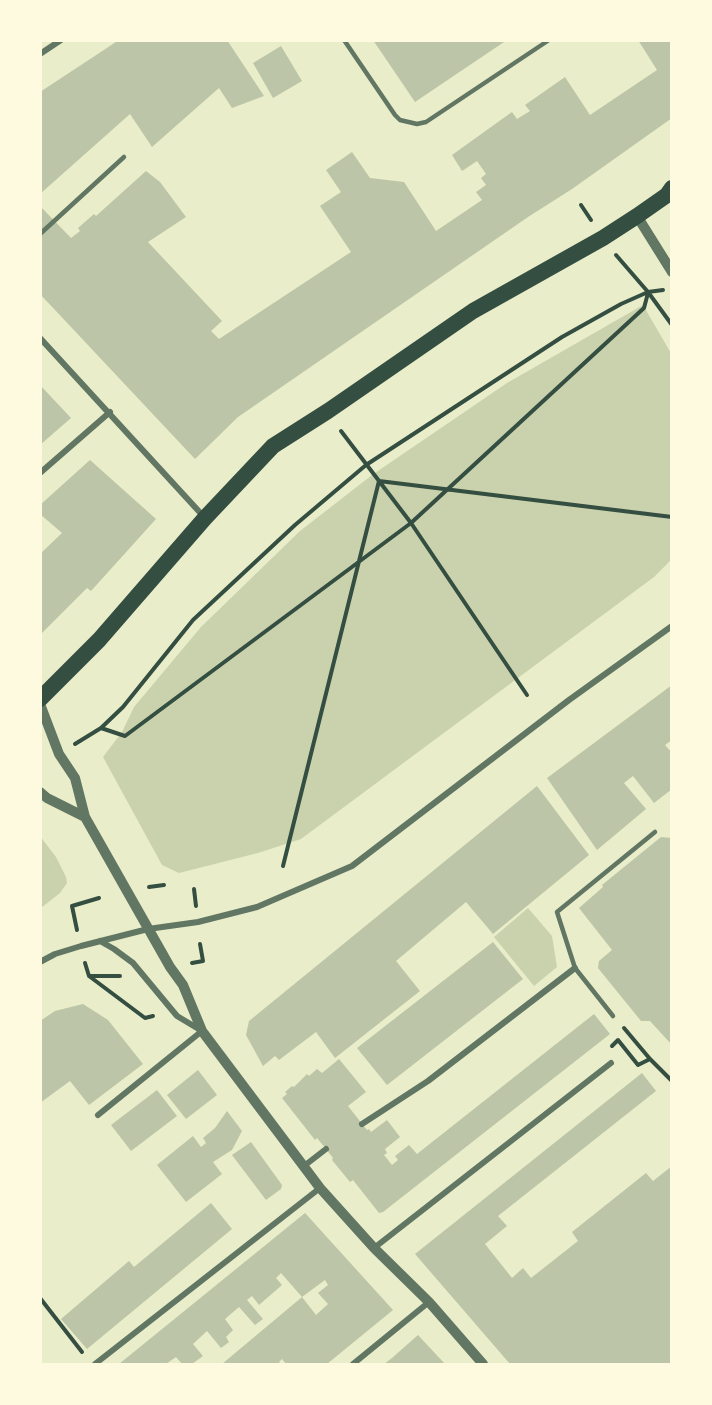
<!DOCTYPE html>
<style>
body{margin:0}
#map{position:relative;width:712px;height:1405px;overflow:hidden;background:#e9edc9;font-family:Commissioner,sans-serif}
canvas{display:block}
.frame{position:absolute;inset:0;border:42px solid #fefae0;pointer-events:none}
</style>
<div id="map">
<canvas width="712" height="1405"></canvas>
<div class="frame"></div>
</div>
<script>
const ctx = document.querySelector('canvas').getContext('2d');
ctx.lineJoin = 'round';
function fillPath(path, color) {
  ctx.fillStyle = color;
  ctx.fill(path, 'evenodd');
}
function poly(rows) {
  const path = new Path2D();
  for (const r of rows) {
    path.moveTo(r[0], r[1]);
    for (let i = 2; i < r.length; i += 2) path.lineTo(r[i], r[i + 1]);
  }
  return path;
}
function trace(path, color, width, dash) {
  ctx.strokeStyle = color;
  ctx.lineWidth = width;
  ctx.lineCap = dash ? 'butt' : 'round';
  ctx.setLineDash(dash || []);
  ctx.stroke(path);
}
const green = poly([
 [643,305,672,355,671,560,654,577,301,839,258,853,179,873,162,865,103,757,122,732,134,707,201,627,300,531,372,475,507,383],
 [40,836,56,857,66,877,67,883,60,893,41,908],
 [528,908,552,936,557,967,534,986,494,937]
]);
const building = poly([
 [119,40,227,40,264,96,232,108,219,88,152,147,130,114,40,194,40,92],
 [373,40,507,40,415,102],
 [638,40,672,40,672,118,572,189,528,217,238,417,195,459,40,294,40,206,71,238,80,231,78,228,94,214,96,216,146,171,160,182,186,217,148,242,222,321,211,331,219,339,351,252,320,206,341,192,326,170,352,152,370,178,404,182,436,231,482,200,476,192,486,185,481,178,486,174,477,161,462,171,452,155,512,112,517,119,530,111,525,105,565,77,590,115,657,70],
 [281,46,302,81,273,98,253,63],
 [40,385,71,418,40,445],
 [90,460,156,519,91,591,87,588,40,635,40,554,62,533,40,514,40,505],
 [672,685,672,740,665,745,672,753,672,789,654,803,633,776,624,783,646,809,597,850,547,778],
 [537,786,589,855,493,934,466,902,396,961,420,991,335,1058,316,1032,279,1060,275,1056,263,1066,246,1035,249,1021],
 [661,837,672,838,672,1045,650,1021,641,1021,598,968,599,961,612,950,579,908,603,887,602,885],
 [493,942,523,979,387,1085,357,1048],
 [83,1004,108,1020,143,1064,89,1105,70,1081,40,1103,40,1021,55,1011],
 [594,1014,610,1034,383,1212,379,1213,353,1180,350,1182,332,1160,333,1158,326,1149,317,1138,315,1140,282,1098,287,1094,285,1092,292,1086,294,1087,307,1074,309,1076,317,1069,322,1073,339,1059,366,1092,348,1106,367,1130,369,1129,371,1132,387,1120,400,1137,385,1149,387,1153,384,1155,392,1165,398,1160,395,1156,409,1145,417,1154],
 [198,1070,217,1095,186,1119,167,1095],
 [642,1073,656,1091,498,1216,507,1226,485,1244,512,1278,523,1268,531,1278,578,1241,572,1232,646,1173,653,1181,672,1166,672,1363,669,1364,510,1364,415,1254],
 [157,1090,177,1116,131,1151,111,1125],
 [227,1111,242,1131,232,1150,213,1162,222,1174,186,1202,157,1165,193,1136,201,1147,206,1143,203,1138,215,1128],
 [251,1142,282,1185,281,1189,266,1200,232,1155],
 [211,1203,232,1229,87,1349,61,1319,129,1261,134,1267],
 [305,1213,393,1310,327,1364,286,1364,282,1359,279,1362,281,1364,222,1364,302,1297,316,1315,328,1304,318,1293,328,1285,325,1280,302,1297,281,1273,276,1278,282,1285,259,1305,252,1296,247,1300,263,1319,255,1325,239,1307,225,1319,233,1330,226,1337,229,1342,221,1348,207,1331,193,1344,203,1356,192,1364,182,1364,176,1357,166,1364,119,1364],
 [418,1335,445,1364,384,1364,392,1358]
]);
const path = poly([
 [581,205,591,220],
 [616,255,648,292,672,325],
 [341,431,411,523,527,695],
 [101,728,125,736,411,523,644,308,648,293],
 [75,744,101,728,123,707,193,620,295,525,366,465,562,337,621,304,648,292,663,290],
 [283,866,379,481,672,517],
 [149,887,164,885],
 [194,889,196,906],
 [77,930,72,906,99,898],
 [85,963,89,976,145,1018,153,1016],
 [192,963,203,961,200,944],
 [89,976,120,976],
 [624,1028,650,1059,672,1081],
 [612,1046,618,1040,638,1065,650,1059],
 [40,1298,82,1352]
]);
const service = poly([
 [344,40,395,115,400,120,417,124,426,122,549,40],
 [40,234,124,157],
 [613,1016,575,968,557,912,655,832]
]);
const minor = poly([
 [40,54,61,40],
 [40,338,205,518],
 [40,473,110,412],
 [40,962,55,954,81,946,148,929,198,922,257,907,352,866,569,700,672,626],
 [98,1115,202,1031,177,1016,133,963,114,949,100,941],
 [362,1124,428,1081,575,968],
 [304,1166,326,1149],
 [374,1248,611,1063],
 [95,1364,320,1188],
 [353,1364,429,1302]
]);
const tertiary = poly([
 [637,216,672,272],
 [40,704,59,754,75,778,85,817,170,967,183,985,202,1031,320,1188,374,1248,429,1302,483,1364],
 [40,792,47,798,85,817]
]);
const trunk = poly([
 [40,699,99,640,205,518,273,446,328,411,473,311,603,238,637,216,667,195,672,188]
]);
fillPath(green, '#cad2ad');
fillPath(building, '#bcc5a7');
trace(path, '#344e41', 4);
trace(service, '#617663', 4.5);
trace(minor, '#617663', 6);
trace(tertiary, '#617663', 10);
trace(trunk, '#344e41', 16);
</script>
